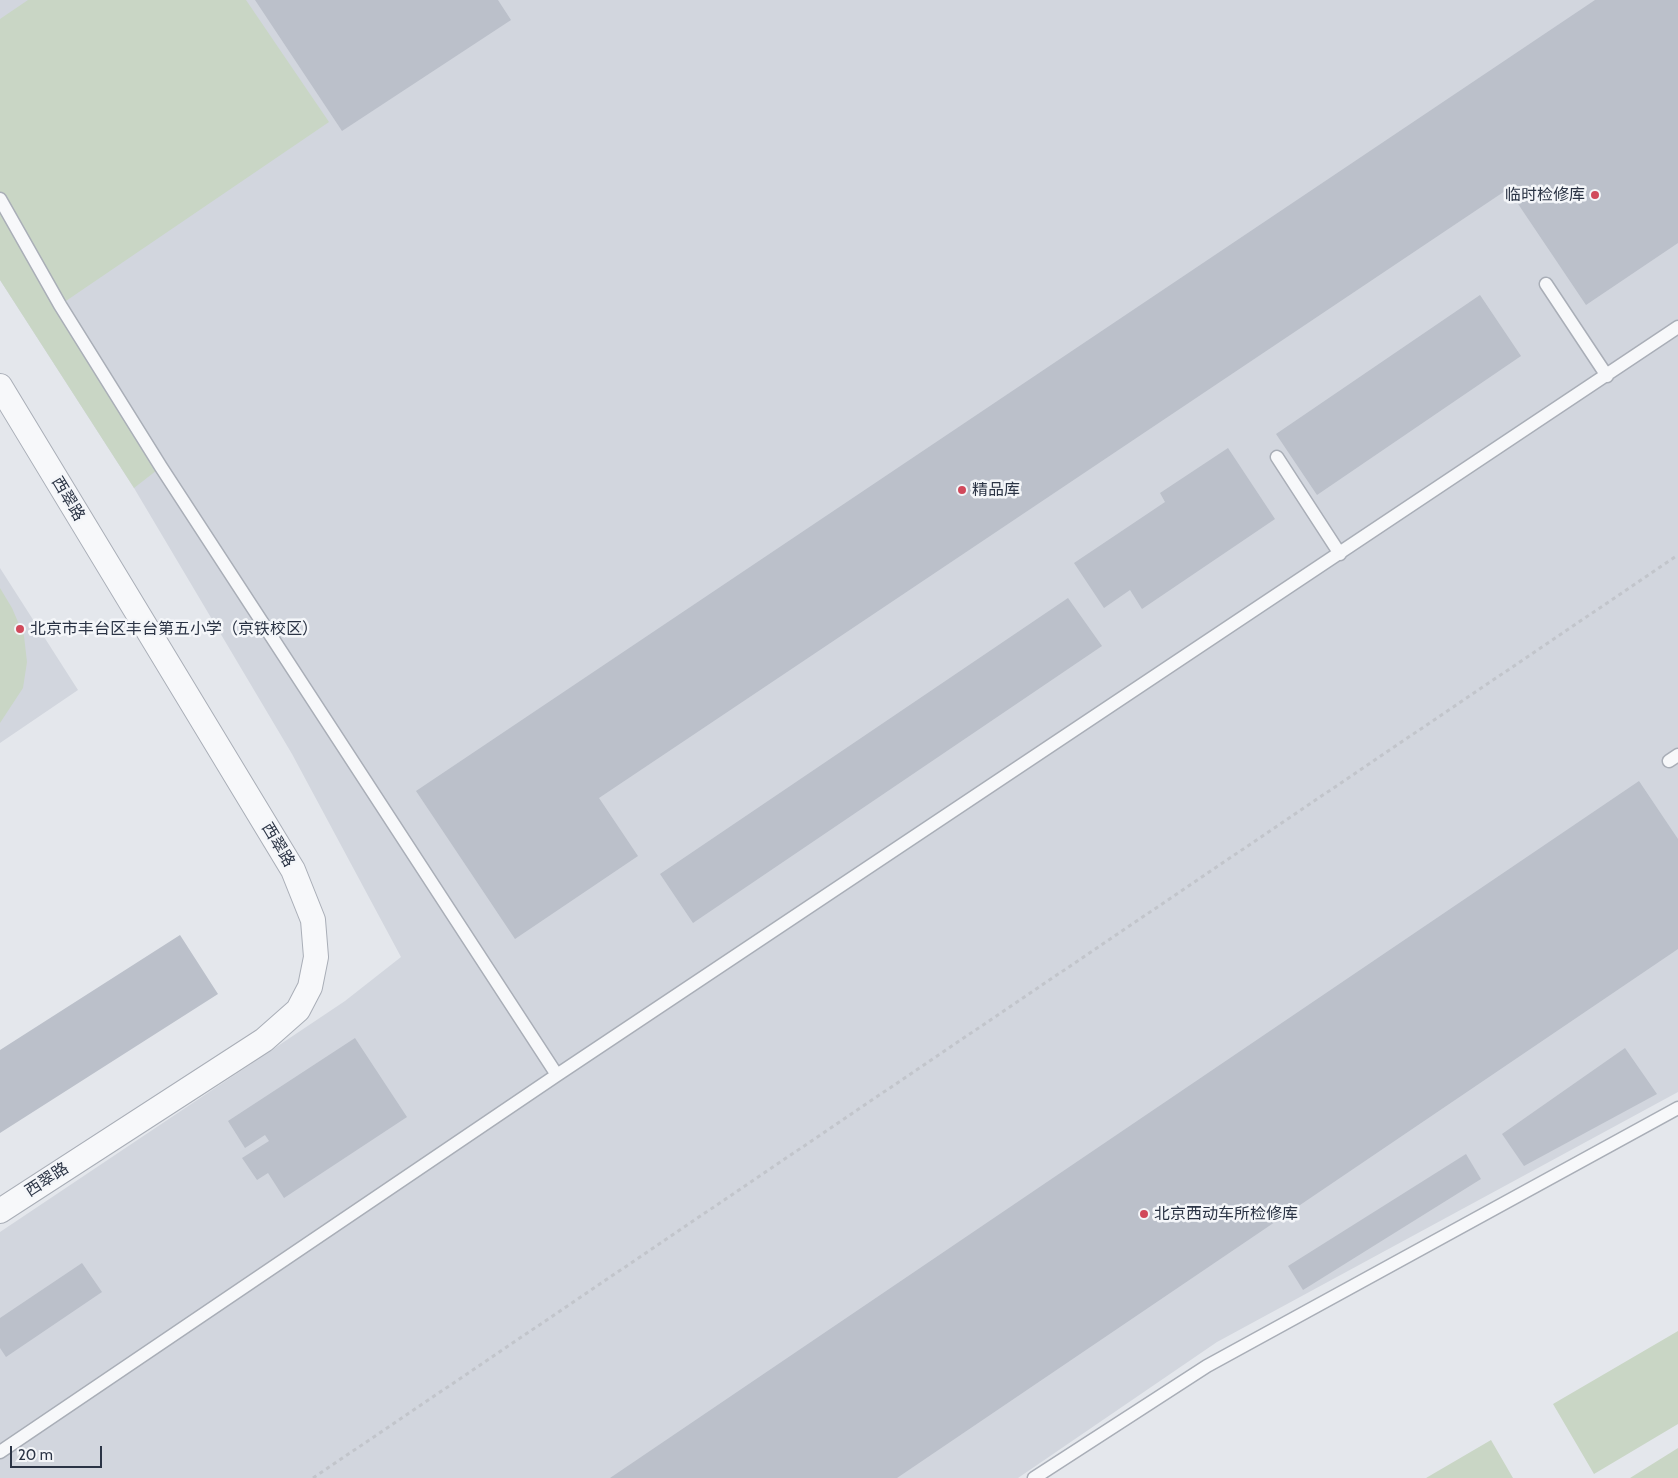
<!DOCTYPE html>
<meta charset="utf-8">
<style>
body{margin:0}
#map{position:relative;width:1678px;height:1478px;overflow:hidden;background:#e4e7ec;font-family:Cabin,sans-serif}
canvas{display:block}
.scale{position:absolute;left:10px;top:1446px;width:92px;height:22px;box-sizing:border-box;border:2px solid #2b3445;border-top:0;padding-left:6px;font-size:15px;line-height:18px;white-space:nowrap;color:#2b3445;-webkit-text-stroke:4px #f4f6f9;paint-order:stroke}
</style>
<div id="map">
<canvas width="1678" height="1478"></canvas>
<div class="scale">20 m</div>
</div>
<script>
const ctx = document.querySelector('canvas').getContext('2d');
ctx.lineJoin = 'round';
function fillPath(path, color) {
  ctx.fillStyle = color;
  ctx.fill(path, 'evenodd');
}
function poly(rows) {
  const path = new Path2D();
  for (const r of rows) {
    path.moveTo(r[0], r[1]);
    for (let i = 2; i < r.length; i += 2) path.lineTo(r[i], r[i + 1]);
  }
  return path;
}
function trace(path, color, width, dash) {
  ctx.strokeStyle = color;
  ctx.lineWidth = width;
  ctx.lineCap = dash ? 'butt' : 'round';
  ctx.setLineDash(dash || []);
  ctx.stroke(path);
}
function drawText(font, color, halo, rows, align = 'center') {
  ctx.font = font + ' Cabin,"Noto Sans SC",sans-serif';
  ctx.lineWidth = 5;
  ctx.setLineDash([]);
  ctx.textBaseline = 'middle';
  ctx.strokeStyle = halo;
  ctx.fillStyle = color;
  for (const [text, x, y, turn = 0] of rows) {
    ctx.save();
    ctx.translate(x, y);
    ctx.rotate((+turn || 0) * Math.PI / 180);
    ctx.textAlign = isNaN(turn) ? turn : align;
    if (halo) ctx.strokeText(text, 0, 0);
    ctx.fillText(text, 0, 0);
    ctx.restore();
  }
}
const built = poly([
 [0,0,1678,0,1678,1092,1217,1342,1018,1478,0,1478,0,1232,345,1001,401,957,292,754,134,488,0,280],
 [0,568,78,690,0,743]
]);
const green = poly([
 [28,0,246,0,329,122,60,305,161,467,134,488,0,280,0,19],
 [0,588,12,608,24,636,27,662,23,688,0,723],
 [1678,1331,1678,1424,1594,1474,1553,1404],
 [1491,1440,1513,1478,1426,1478],
 [1678,1448,1678,1478,1630,1478]
]);
const building = poly([
 [255,0,498,0,511,20,342,131],
 [1595,0,1678,0,1678,243,1586,305,1508,189,599,798,638,856,515,939,416,791],
 [1480,295,1521,356,1317,495,1276,434],
 [1228,448,1275,519,1142,609,1130,590,1104,608,1074,563,1165,502,1160,493],
 [1068,598,1102,646,693,923,660,874],
 [1639,781,1678,839,1678,949,897,1478,610,1478],
 [180,935,218,994,0,1133,0,1050],
 [355,1038,407,1117,284,1198,268,1173,257,1180,242,1158,269,1141,265,1135,245,1148,228,1121],
 [1625,1048,1657,1094,1524,1166,1502,1134],
 [1466,1154,1481,1179,1303,1290,1288,1266],
 [82,1263,102,1292,6,1357,0,1348,0,1318]
]);
const path = poly([
 [313,1478,1678,555]
]);
const lane = poly([
 [0,199,60,305,161,467,557,1075],
 [1546,284,1607,376],
 [1277,457,1340,554],
 [1669,761,1678,755],
 [0,1452,557,1075,1678,327],
 [1034,1478,1207,1366,1678,1108]
]);
const street = poly([
 [0,386,293,870,313,920,316,957,310,987,298,1010,264,1040,0,1211]
]);
const markers = [
 [1595,195,5,"#d1495b"],
 [962,490,5,"#d1495b"],
 [20,629,5,"#d1495b"],
 [1144,1214,5,"#d1495b"]
];
const poiNames = [
 ["临时检修库",1585,195,"right"],
 ["精品库",972,490],
 ["北京市丰台区丰台第五小学（京铁校区）",30,629],
 ["北京西动车所检修库",1154,1214]
];
const streetNames = [
 ["西翠路",68,499,59],
 ["西翠路",278,845,59],
 ["西翠路",47,1180,-33]
];
fillPath(built, '#d2d6de');
fillPath(green, '#c9d6c5');
fillPath(building, '#bbc0ca');
trace(lane, '#a9aeb7', 15);
trace(street, '#a9aeb7', 26);
trace(path, '#c2c5cb', 3, [4, 4]);
trace(lane, '#f7f8fa', 12);
trace(street, '#f7f8fa', 24);
for (const [x, y, r, color] of markers) {
  const dot = new Path2D();
  dot.arc(x, y, r, 0, 2 * Math.PI);
  ctx.fillStyle = color;
  ctx.fill(dot);
  trace(dot, '#f4f6f9', 2);
}
drawText('16px', '#2b3445', '#f4f6f9', poiNames, 'left');
drawText('16px', '#2b3445', '#f4f6f9', streetNames);
</script>
